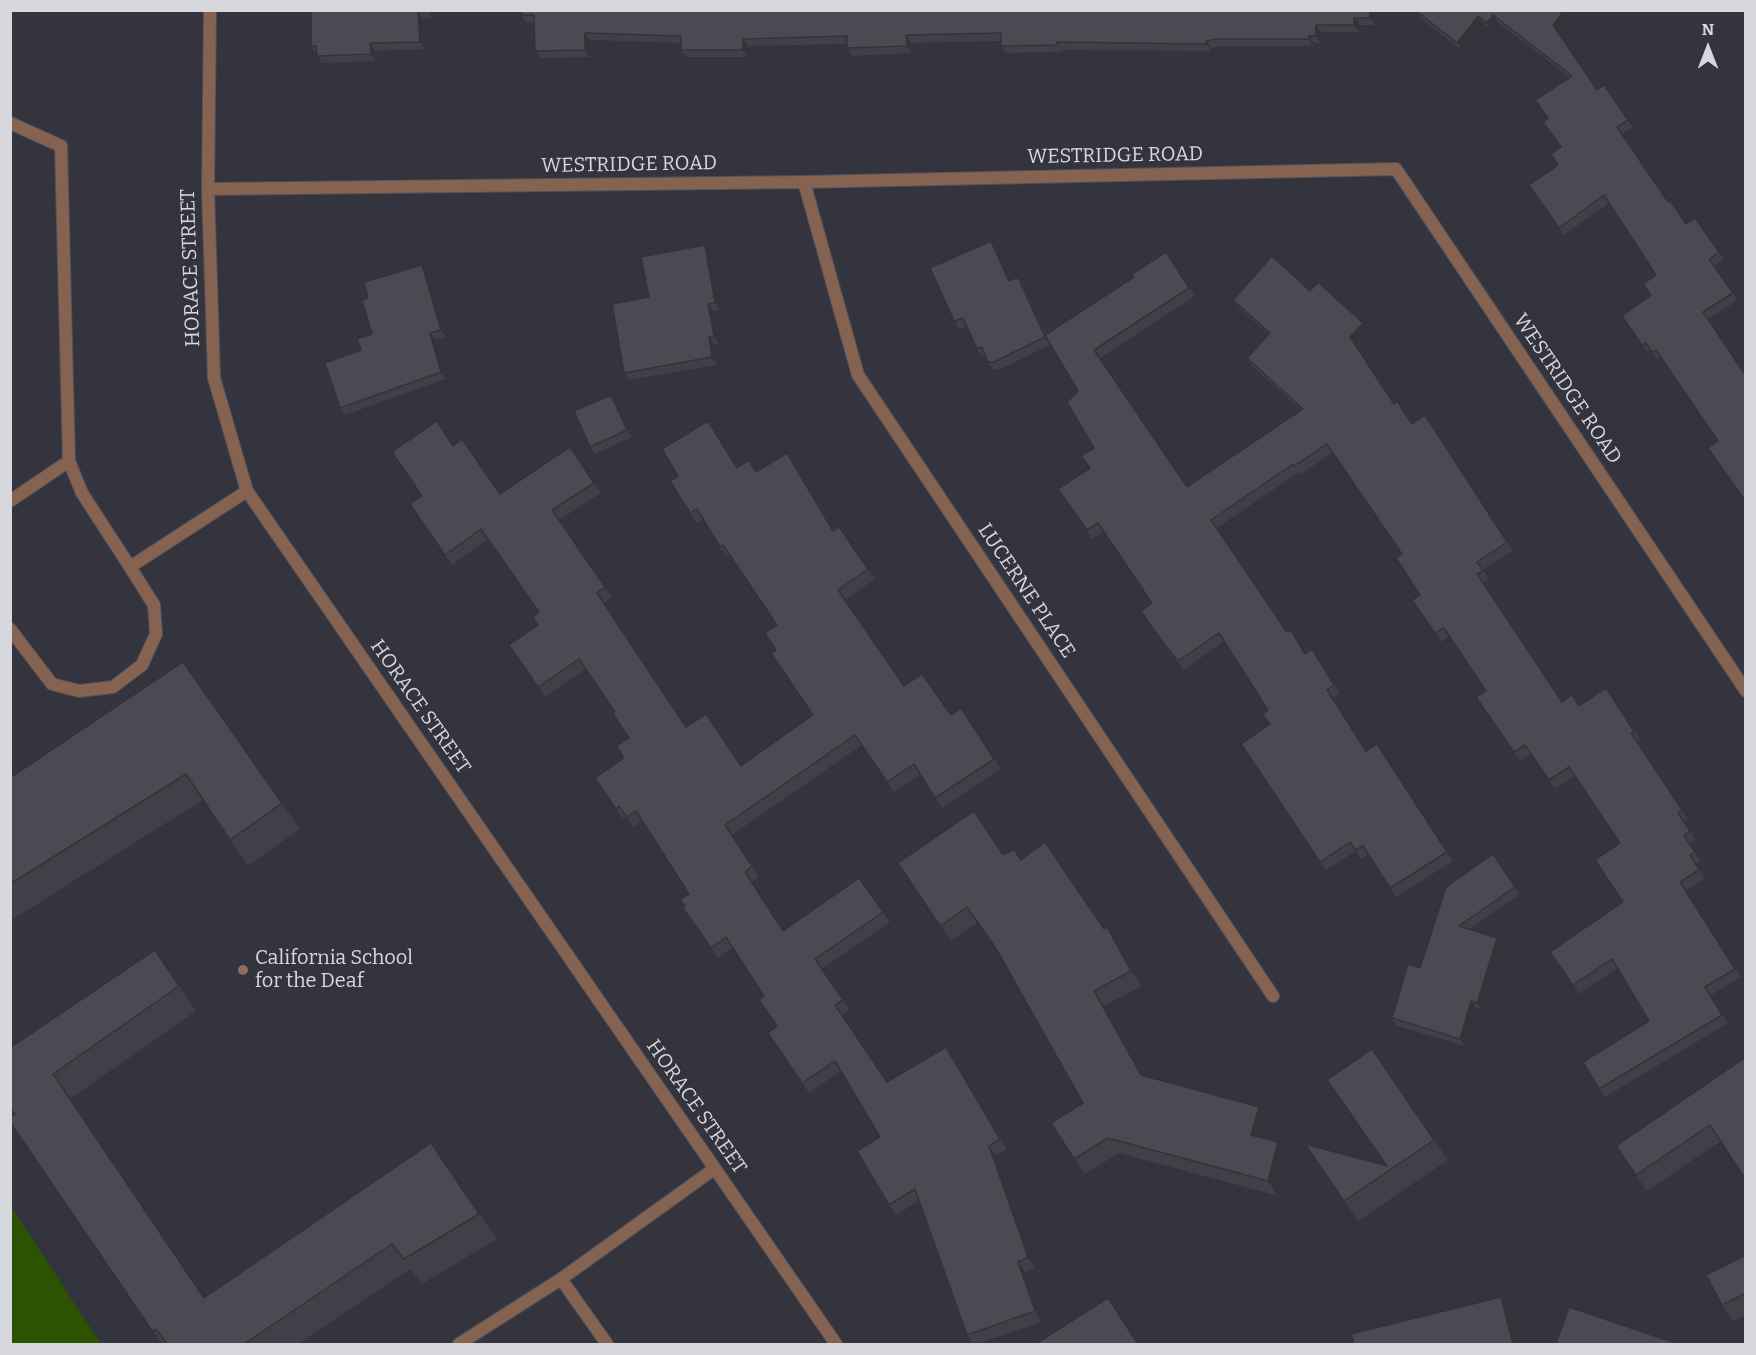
<!DOCTYPE html>
<style>
body{margin:0}
#map{position:relative;width:1756px;height:1355px;overflow:hidden;background:#33343e;font-family:Bitter,serif}
canvas{display:block}
.frame{position:absolute;inset:0;border:12px solid #d7d7de;pointer-events:none}
.north{position:absolute;left:1678px;top:18px;width:60px;height:60px;-webkit-text-stroke:4px #33343e;paint-order:stroke;rotate:0deg;font-size:16px;font-weight:700;line-height:24px;text-align:center;color:#d7d7de}
.north::after{content:'';display:block;margin:auto;width:21px;height:27px;background:#d7d7de;clip-path:polygon(50% 0,100% 100%,50% 72%,0 100%)}
</style>
<div id="map">
<canvas width="1756" height="1355"></canvas>
<div class="frame"></div>
<div class="north">N</div>
</div>
<script>
const ctx = document.querySelector('canvas').getContext('2d');
ctx.lineJoin = 'round';
function fillPath(path, color) {
  ctx.fillStyle = color;
  ctx.fill(path, 'evenodd');
}
function poly(rows) {
  const path = new Path2D();
  for (const r of rows) {
    path.moveTo(r[0], r[1]);
    for (let i = 2; i < r.length; i += 2) path.lineTo(r[i], r[i + 1]);
  }
  return path;
}
function trace(path, color, width, dash) {
  ctx.strokeStyle = color;
  ctx.lineWidth = width;
  ctx.lineCap = dash ? 'butt' : 'round';
  ctx.setLineDash(dash || []);
  ctx.stroke(path);
}
function drawText(font, color, halo, rows, align = 'center') {
  ctx.font = font + ' Bitter,serif';
  ctx.lineWidth = 4.5;
  ctx.setLineDash([]);
  ctx.textBaseline = 'middle';
  ctx.strokeStyle = halo;
  ctx.fillStyle = color;
  for (const [text, x, y, turn = 0] of rows) {
    ctx.save();
    ctx.translate(x, y);
    ctx.rotate((+turn || 0) * Math.PI / 180);
    ctx.textAlign = isNaN(turn) ? turn : align;
    if (halo) ctx.strokeText(text, 0, 0);
    ctx.fillText(text, 0, 0);
    ctx.restore();
  }
}
const green = poly([
 [11,1207,101,1344,11,1344]
]);
const lane = poly([
 [10,123,61,146,69,461,82,493,130,567],
 [10,501,69,461],
 [10,629,52,684,79,691,113,687,142,665,156,634,154,605,130,567,247,491],
 [561,1279,607,1344],
 [459,1344,561,1279,714,1169]
]);
const street = poly([
 [210,10,208,189,214,378,247,491,836,1344],
 [804,182,858,375,1273,996],
 [208,189,804,182,1396,169,1746,691]
]);
const wall = poly([
 [311,10,432,10,432,18,423,19,425,49,375,51,376,61,322,63,311,46],
 [521,10,1375,10,1375,25,1360,25,1360,32,1321,32,1321,43,1314,43,1314,46,1221,46,1211,48,1211,51,1062,50,1062,52,1006,53,1001,46,1001,41,911,43,912,53,852,56,847,48,847,44,748,46,748,57,686,57,681,50,681,43,590,40,590,57,540,58,535,51,534,22,526,23,521,15],
 [1415,10,1575,10,1558,32,1597,89,1604,85,1633,127,1622,134,1668,202,1686,224,1695,218,1724,259,1714,266,1738,300,1708,319,1718,441,1660,357,1657,360,1651,350,1647,352,1622,316,1651,295,1656,275,1609,203,1564,235,1529,185,1558,165,1561,147,1548,118,1569,77,1498,22,1492,30,1483,23,1462,51,1420,17],
 [991,241,996,249,1010,280,1018,277,1023,284,1046,334,1134,277,1166,252,1195,296,1100,358,1187,487,1301,410,1253,367,1247,358,1269,335,1239,308,1233,300,1310,291,1369,331,1356,346,1395,404,1412,424,1431,424,1513,550,1483,570,1489,579,1483,583,1563,702,1580,706,1606,688,1640,739,1637,741,1688,819,1684,822,1696,840,1690,844,1701,861,1696,864,1705,878,1686,891,1741,977,1711,995,1728,1023,1605,1097,1599,1089,1649,1021,1617,968,1579,994,1550,952,1623,902,1620,843,1575,775,1555,789,1531,753,1520,761,1476,697,1486,691,1449,636,1441,642,1412,600,1420,595,1402,554,1333,452,1300,475,1299,472,1217,528,1287,632,1291,630,1305,653,1318,658,1340,694,1333,698,1367,751,1377,744,1453,861,1396,897,1368,854,1361,859,1356,851,1326,870,1241,744,1270,724,1268,710,1224,641,1184,670,1167,650,1141,611,1152,603,1104,531,1092,539,1058,489,1089,468,1094,448,1078,391,1050,345,999,370,993,369,985,355,982,357,977,349,966,326,959,329,954,321],
 [705,245,710,252,720,310,713,311,719,344,714,344,717,365,629,380,624,373,649,297],
 [422,265,427,272,446,337,435,340,446,379,345,415,340,408,361,350],
 [611,395,616,402,632,437,595,454,590,447],
 [715,431,737,468,757,471,787,453,794,463,834,530,839,527,875,579,845,600,904,686,951,715,961,708,1001,769,942,808,920,775,894,792,862,745,732,835,759,877,752,882,784,931,859,878,890,922,822,969,850,1010,842,1015,887,1082,953,1057,1007,1149,996,1156,1035,1268,1025,1272,1042,1322,976,1344,973,1344,967,1335,919,1201,896,1215,889,1205,880,1137,841,1071,809,1093,768,1033,777,1026,764,996,733,947,718,958,683,908,685,906,689,894,642,821,634,827,626,816,623,819,595,778,624,758,629,738,615,712,586,669,545,697,509,645,538,625,539,612,488,539,452,565,410,504,422,496,453,446,500,494,570,447,601,493,559,520,612,597,604,603,687,727,741,766,813,715,776,650,777,625,730,555,727,557,720,547,703,519,697,523,690,513,678,476],
 [183,662,300,829,248,866,203,800,10,921,10,778],
 [974,811,1004,855,1021,859,1104,929,1107,927,1117,942,1142,986,1104,1006,1144,1076,1259,1107,1269,1122,1265,1138,1289,1157,1278,1196,1119,1153,1085,1174,1074,1159,1083,1103,997,950,978,922,951,941,898,863],
 [1493,854,1520,894,1470,929,1497,938,1502,945,1482,1010,1476,1008,1465,1046,1397,1026,1392,1018,1420,968],
 [172,975,196,1011,70,1099,204,1297,431,1143,497,1239,422,1284,410,1269,298,1344,162,1344,10,1122,14,1115,10,1110,10,1048],
 [1372,1049,1448,1160,1358,1221,1305,1144,1387,1166],
 [1746,1057,1721,1141,1647,1191,1616,1146],
 [1746,1255,1746,1315,1733,1321,1722,1305]
]);
const shadedWall = poly([
 [427,10,432,10,432,18],
 [1370,10,1375,10,1375,25,1370,18],
 [1564,10,1575,10,1558,32,1553,25],
 [418,12,423,19,425,49,420,42],
 [1493,15,1498,22,1492,30,1487,23],
 [1478,16,1483,23,1462,51,1457,43],
 [1354,18,1360,25,1360,32,1354,25],
 [1316,25,1321,32,1321,43,1316,36],
 [585,33,590,40,590,57,585,50],
 [906,35,911,43,912,53,907,46],
 [1309,36,1314,43,1314,46,1309,39],
 [743,39,748,46,748,57,743,50],
 [1206,41,1211,48,1211,51,1206,44],
 [370,43,375,51,376,61,371,54],
 [991,241,996,249,1014,288,1009,281],
 [705,245,710,252,720,310,715,303],
 [422,265,427,272,446,337,441,330],
 [1018,277,1023,284,1050,345,1045,337],
 [708,304,713,311,719,344,714,336],
 [1363,323,1369,331,1356,346,1350,337],
 [430,333,435,340,446,379,441,372],
 [709,337,714,344,717,365,712,357],
 [611,395,616,402,632,437,627,430],
 [708,421,715,431,744,478,737,468],
 [787,453,794,463,840,541,833,531],
 [1107,927,1117,942,1142,986,1131,971],
 [1497,938,1502,945,1482,1010,1477,1003],
 [1094,991,1104,1006,1152,1090,1141,1075],
 [1471,1001,1476,1008,1465,1046,1460,1039],
 [946,1047,953,1057,1007,1149,1000,1139],
 [53,1074,70,1099,221,1322,204,1298],
 [1259,1107,1269,1122,1262,1149,1251,1135],
 [1278,1142,1289,1157,1278,1196,1268,1181],
 [989,1146,996,1156,1035,1268,1028,1257],
 [1018,1262,1025,1272,1042,1322,1035,1311],
 [1501,1297,1515,1317,1522,1344,1513,1344],
 [1108,1298,1122,1318,1140,1344,1138,1344]
]);
const building = poly([
 [311,10,427,10,427,11,418,12,420,42,370,43,371,54,317,56,316,46,311,46,311,10],
 [521,10,1370,10,1370,18,1354,18,1354,25,1316,25,1316,36,1309,36,1309,39,1216,39,1206,41,1206,44,1057,42,1057,45,1001,46,1001,33,906,35,907,46,847,48,847,36,743,39,743,50,681,50,681,36,585,33,585,50,535,51,534,15,521,15,521,10],
 [1415,10,1564,10,1553,25,1597,90,1604,85,1628,120,1617,127,1668,202,1670,200,1686,224,1695,218,1719,252,1709,259,1733,293,1703,312,1746,376,1746,502,1708,448,1718,441,1656,350,1652,352,1646,343,1642,345,1622,316,1651,295,1643,284,1656,275,1604,195,1559,228,1529,185,1558,165,1551,154,1561,147,1543,122,1548,118,1535,100,1572,76,1493,15,1487,23,1478,16,1457,43,1415,10],
 [991,241,1009,281,1018,277,1045,337,994,362,988,362,982,347,977,349,963,318,954,321,930,268,991,241],
 [705,245,715,303,708,304,714,336,709,337,712,357,624,373,612,304,649,297,641,257,705,245],
 [1166,252,1189,288,1094,350,1187,487,1303,409,1247,358,1270,333,1233,300,1272,256,1310,291,1318,282,1363,323,1350,337,1394,404,1397,401,1412,424,1425,415,1507,542,1477,562,1483,571,1477,574,1562,702,1572,695,1579,706,1606,688,1634,731,1631,733,1682,810,1678,813,1690,831,1684,836,1695,852,1690,855,1699,870,1680,882,1735,969,1705,987,1722,1015,1599,1089,1583,1062,1649,1021,1612,959,1573,985,1550,952,1623,902,1595,860,1620,843,1569,767,1549,780,1525,745,1514,752,1476,697,1486,691,1444,628,1435,633,1412,600,1420,595,1396,558,1402,554,1327,444,1294,466,1293,464,1211,520,1287,632,1291,630,1305,654,1312,649,1334,685,1327,690,1366,751,1377,744,1447,852,1390,888,1363,846,1355,850,1350,842,1320,862,1241,744,1270,724,1262,714,1268,710,1219,633,1178,661,1162,641,1141,611,1152,603,1098,523,1087,530,1058,489,1090,468,1081,456,1094,448,1067,402,1078,391,1045,335,1134,277,1132,274,1166,252],
 [422,265,441,330,430,333,441,372,340,408,325,363,361,350,357,339,372,334,362,300,368,298,364,282,422,265],
 [611,395,627,430,590,447,574,411,611,395],
 [437,421,453,446,462,439,500,494,570,447,594,483,552,510,605,587,597,593,686,727,706,714,741,766,813,715,771,653,776,650,765,633,777,625,723,545,720,547,697,509,690,513,670,481,678,476,662,449,708,421,737,468,749,460,756,472,787,453,833,531,839,527,868,569,838,590,904,686,922,674,951,715,961,708,994,759,935,798,914,764,887,782,855,735,725,825,752,866,745,872,783,931,859,878,883,912,815,959,843,1000,835,1005,887,1082,946,1047,1000,1139,989,1146,1028,1257,1018,1262,1035,1311,967,1335,915,1189,889,1205,857,1151,880,1137,835,1061,802,1083,768,1033,777,1026,759,1000,764,996,726,937,711,948,683,908,685,906,680,900,689,894,636,811,627,817,619,806,616,809,595,778,624,758,616,746,629,738,613,714,615,712,579,659,538,687,509,645,538,625,533,617,539,612,481,529,445,555,410,504,422,496,392,452,437,421],
 [183,662,282,803,230,840,186,774,10,884,10,778,183,662],
 [974,811,1003,855,1014,849,1021,860,1045,842,1104,929,1107,927,1131,971,1094,991,1141,1075,1259,1107,1251,1135,1278,1142,1268,1181,1108,1138,1074,1159,1051,1123,1083,1103,997,950,967,907,940,926,898,863,974,811],
 [1493,854,1515,887,1459,926,1497,938,1477,1003,1471,1001,1460,1039,1392,1018,1408,964,1420,968,1446,887,1493,854],
 [155,950,179,986,53,1074,204,1298,431,1143,479,1214,404,1259,392,1244,244,1344,167,1344,156,1329,153,1332,10,1122,10,1117,15,1114,10,1108,10,1048,155,950],
 [1372,1049,1434,1140,1344,1201,1305,1144,1387,1166,1327,1080,1372,1049],
 [1746,1057,1746,1180,1710,1125,1636,1175,1616,1146,1746,1057],
 [1746,1255,1746,1293,1722,1305,1706,1275,1746,1255],
 [1501,1297,1513,1344,1354,1344,1351,1334,1501,1297],
 [1108,1298,1138,1344,1038,1344,1037,1343,1108,1298],
 [1569,1307,1678,1344,1556,1344,1569,1307]
]);
const markers = [
 [243,970,6,"#8d6e63"]
];
const streetNames = [
 ["WESTRIDGE ROAD",1115,156,-1],
 ["WESTRIDGE ROAD",629,165,-1],
 ["HORACE STREET",191,268,-92],
 ["WESTRIDGE ROAD",1567,389,56],
 ["LUCERNE PLACE",1026,591,56],
 ["HORACE STREET",420,707,55],
 ["HORACE STREET",696,1107,55]
];
const poiNames = [
 ["California School",255,958],
 ["for the Deaf",255,981]
];
fillPath(green, '#2c5400');
trace(lane, '#51515b', 14);
trace(street, '#51515b', 14);
trace(lane, '#866251', 12);
trace(street, '#866251', 12);
fillPath(wall, '#413f47');
fillPath(shadedWall, '#35333a');
fillPath(building, '#4c4953');
trace(building, '#35333a', 1.5);
for (const [x, y, r, color] of markers) {
  const dot = new Path2D();
  dot.arc(x, y, r, 0, 2 * Math.PI);
  ctx.fillStyle = color;
  ctx.fill(dot);
  trace(dot, '#33343e', 2);
}
drawText('20px', '#d7d7de', '#33343e', streetNames);
drawText('20px', '#d7d7de', '#33343e', poiNames, 'left');
</script>
